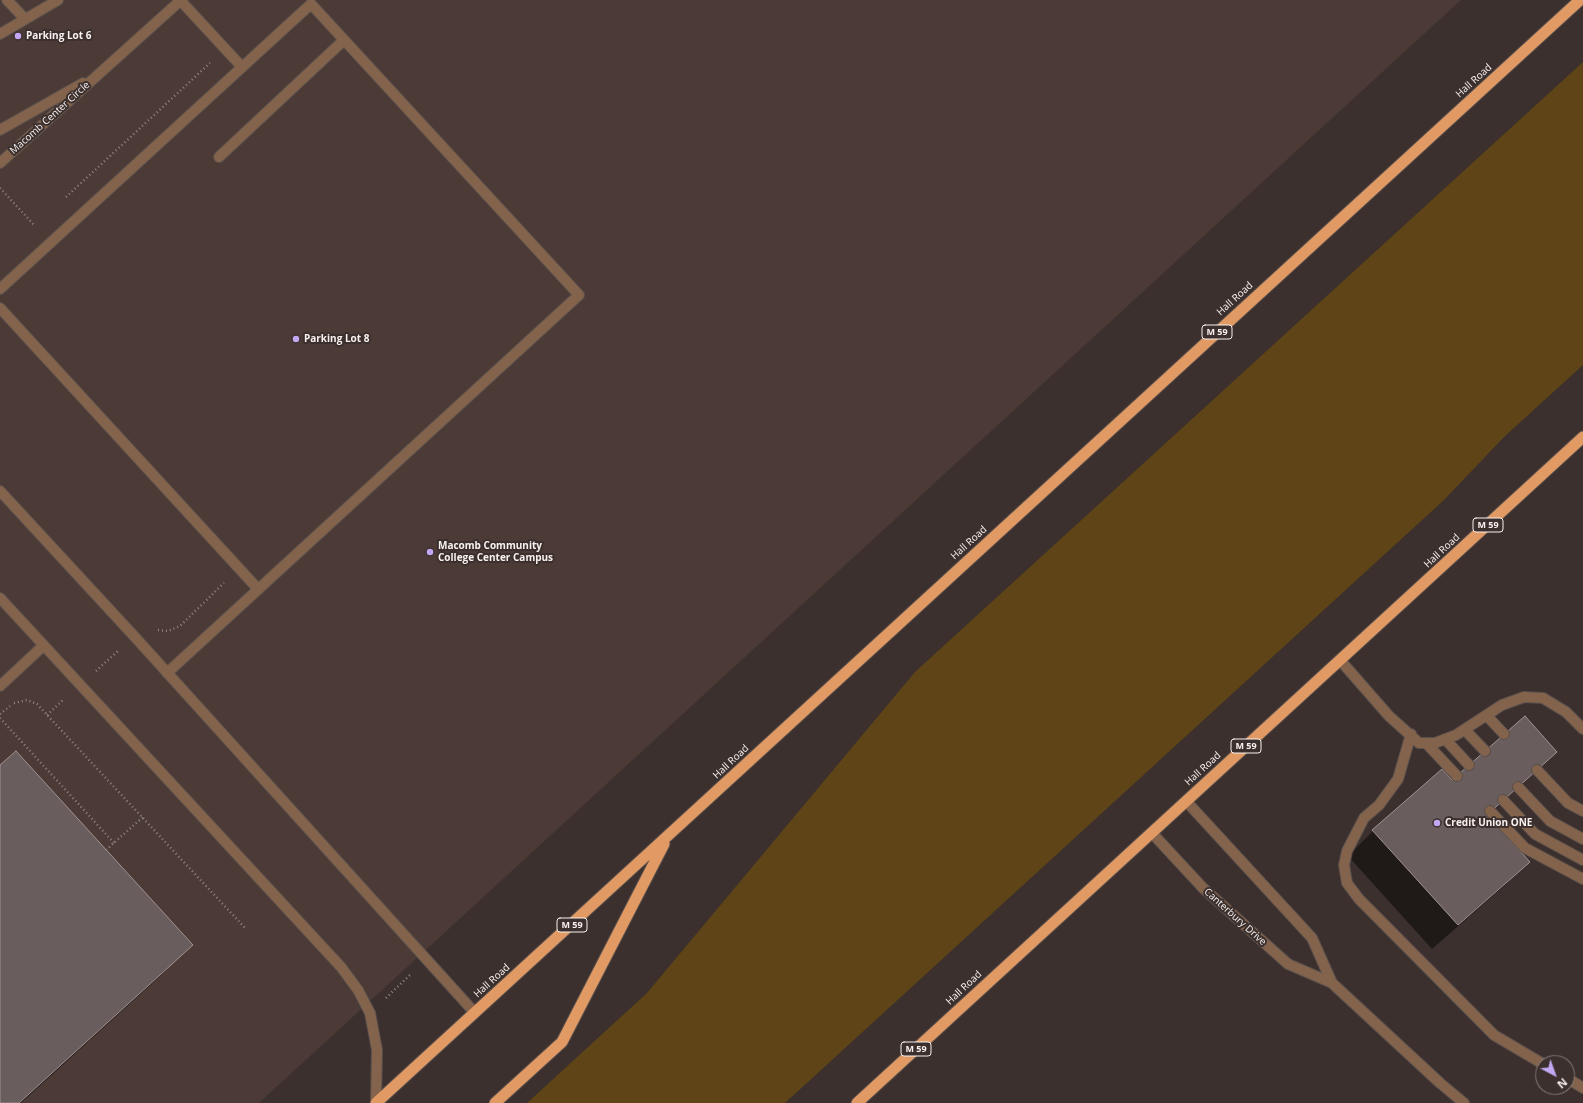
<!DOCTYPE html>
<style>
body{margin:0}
#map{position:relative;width:1583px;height:1103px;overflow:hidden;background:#3b302d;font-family:"Open Sans",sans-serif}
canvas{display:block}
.north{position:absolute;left:1535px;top:1055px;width:40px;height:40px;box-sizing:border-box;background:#3b302d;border:1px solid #877d7b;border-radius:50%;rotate:139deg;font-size:11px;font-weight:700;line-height:16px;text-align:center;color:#f8f1ef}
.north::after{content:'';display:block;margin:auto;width:14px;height:18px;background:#c3a7f2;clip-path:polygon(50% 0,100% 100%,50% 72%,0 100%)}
</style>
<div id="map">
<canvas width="1583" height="1103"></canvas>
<div class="north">N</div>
</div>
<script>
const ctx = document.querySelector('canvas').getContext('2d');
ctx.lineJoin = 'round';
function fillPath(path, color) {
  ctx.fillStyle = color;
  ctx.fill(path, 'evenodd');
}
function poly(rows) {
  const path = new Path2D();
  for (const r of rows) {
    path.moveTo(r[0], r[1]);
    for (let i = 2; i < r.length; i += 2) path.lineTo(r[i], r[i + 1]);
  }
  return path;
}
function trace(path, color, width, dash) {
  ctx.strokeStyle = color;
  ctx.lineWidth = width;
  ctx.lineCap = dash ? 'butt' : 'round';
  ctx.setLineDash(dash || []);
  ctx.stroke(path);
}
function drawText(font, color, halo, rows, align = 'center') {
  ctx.font = font + ' "Open Sans",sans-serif';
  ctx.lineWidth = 4;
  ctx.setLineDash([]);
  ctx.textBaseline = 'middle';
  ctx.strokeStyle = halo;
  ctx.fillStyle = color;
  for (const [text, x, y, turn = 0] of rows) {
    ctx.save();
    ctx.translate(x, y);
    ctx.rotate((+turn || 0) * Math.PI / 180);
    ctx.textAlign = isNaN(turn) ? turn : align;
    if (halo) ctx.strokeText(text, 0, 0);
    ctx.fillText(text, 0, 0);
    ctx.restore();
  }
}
const built = poly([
 [0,0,1461,0,259,1103,0,1103]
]);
const green = poly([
 [1583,62,1583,365,1504,437,1444,500,785,1103,527,1103,647,993,915,672]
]);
const shadow = poly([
 [1556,752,1487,816,1528,862,1503,887,1432,949,1348,856,1373,831,1442,770,1452,781],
 [0,767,191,945,157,979,21,1103,0,1103]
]);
const building = poly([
 [1525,716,1557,752,1487,815,1530,862,1458,925,1372,830,1442,769,1452,780,1525,716],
 [16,751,193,945,19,1103,0,1103,0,765,16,751]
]);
const path = poly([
 [0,188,35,226],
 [66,197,210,63],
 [158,630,168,631,180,626,224,583],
 [96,671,119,650],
 [14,703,27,700,37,704,246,929],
 [0,714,10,706],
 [47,715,64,699],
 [0,718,114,843],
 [106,850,143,817],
 [386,998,411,974]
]);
const service = poly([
 [7,0,25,19],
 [180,0,242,67],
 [0,34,58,0],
 [219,157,344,40],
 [0,289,311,4,579,295,167,673],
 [0,308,258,589],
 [0,491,134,636,475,1013],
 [0,598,341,967,358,990,370,1013,377,1050,376,1103],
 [1340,660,1389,716,1419,743,1435,743,1456,735,1502,705,1524,697,1543,698,1566,712,1583,729],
 [0,686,43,646],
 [1487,716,1504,734],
 [1465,730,1485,751],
 [1411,734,1398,779,1379,805,1364,818,1347,851,1344,865,1347,883,1359,899,1494,1035,1543,1064],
 [1445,739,1469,765],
 [1426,743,1457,776],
 [1537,770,1568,803,1583,811],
 [1518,787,1550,821,1583,839],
 [1503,800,1535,834,1583,860],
 [1490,811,1525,848,1583,879],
 [1567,1078,1583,1088]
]);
const minor = poly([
 [0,130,83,83],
 [0,163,181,0],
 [1186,801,1312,938,1332,983],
 [1152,833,1203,888,1288,964,1332,983,1440,1083,1464,1103]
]);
const trunk = poly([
 [376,1103,1580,0],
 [495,1103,562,1042,664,844],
 [857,1103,1583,437]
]);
const markers = [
 [18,36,4,"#c3a7f2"],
 [296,339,4,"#c3a7f2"],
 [430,552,4,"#c3a7f2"],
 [1437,823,4,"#c3a7f2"]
];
const shields = [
 [1217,332,30],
 [1488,525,30],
 [1246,746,30],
 [572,925,30],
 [916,1049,30]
];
const shieldNames = [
 ["M 59",1217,332],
 ["M 59",1488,525],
 ["M 59",1246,746],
 ["M 59",572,925],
 ["M 59",916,1049]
];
const poiNames = [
 ["Parking Lot 6",26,36],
 ["Parking Lot 8",304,339],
 ["Macomb Community",438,546],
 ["College Center Campus",438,558],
 ["Credit Union ONE",1445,823]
];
const streetNames = [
 ["Hall Road",1474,81,-42],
 ["Macomb Center Circle",50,118,-42],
 ["Hall Road",1235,299,-42],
 ["Hall Road",969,543,-42],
 ["Hall Road",1442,551,-43],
 ["Hall Road",731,762,-43],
 ["Hall Road",1203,769,-42],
 ["Canterbury Drive",1235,917,42],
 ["Hall Road",492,981,-42],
 ["Hall Road",964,988,-43]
];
fillPath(built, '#4b3a35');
fillPath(green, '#5e4417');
fillPath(shadow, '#0007');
fillPath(building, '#6a5d5d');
trace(building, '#a09292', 1);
trace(service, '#594f4c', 12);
trace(minor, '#594f4c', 12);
trace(trunk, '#594f4c', 13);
trace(path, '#8f8684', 2.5, [1, 3]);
trace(service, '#83634c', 10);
trace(minor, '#83634c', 10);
trace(trunk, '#e29a64', 11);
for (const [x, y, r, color] of markers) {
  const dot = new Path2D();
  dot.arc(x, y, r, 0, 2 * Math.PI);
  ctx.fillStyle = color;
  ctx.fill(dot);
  trace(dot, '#3b302d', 1.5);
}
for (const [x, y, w] of shields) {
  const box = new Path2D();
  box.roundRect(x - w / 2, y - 7, w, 14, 3);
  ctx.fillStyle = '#3b302d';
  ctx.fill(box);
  trace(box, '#f8f1ef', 1);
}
drawText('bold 9px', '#f8f1ef', null, shieldNames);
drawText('bold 10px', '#f8f1ef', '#3b302d', poiNames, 'left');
drawText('10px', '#f8f1ef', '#3b302d', streetNames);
</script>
